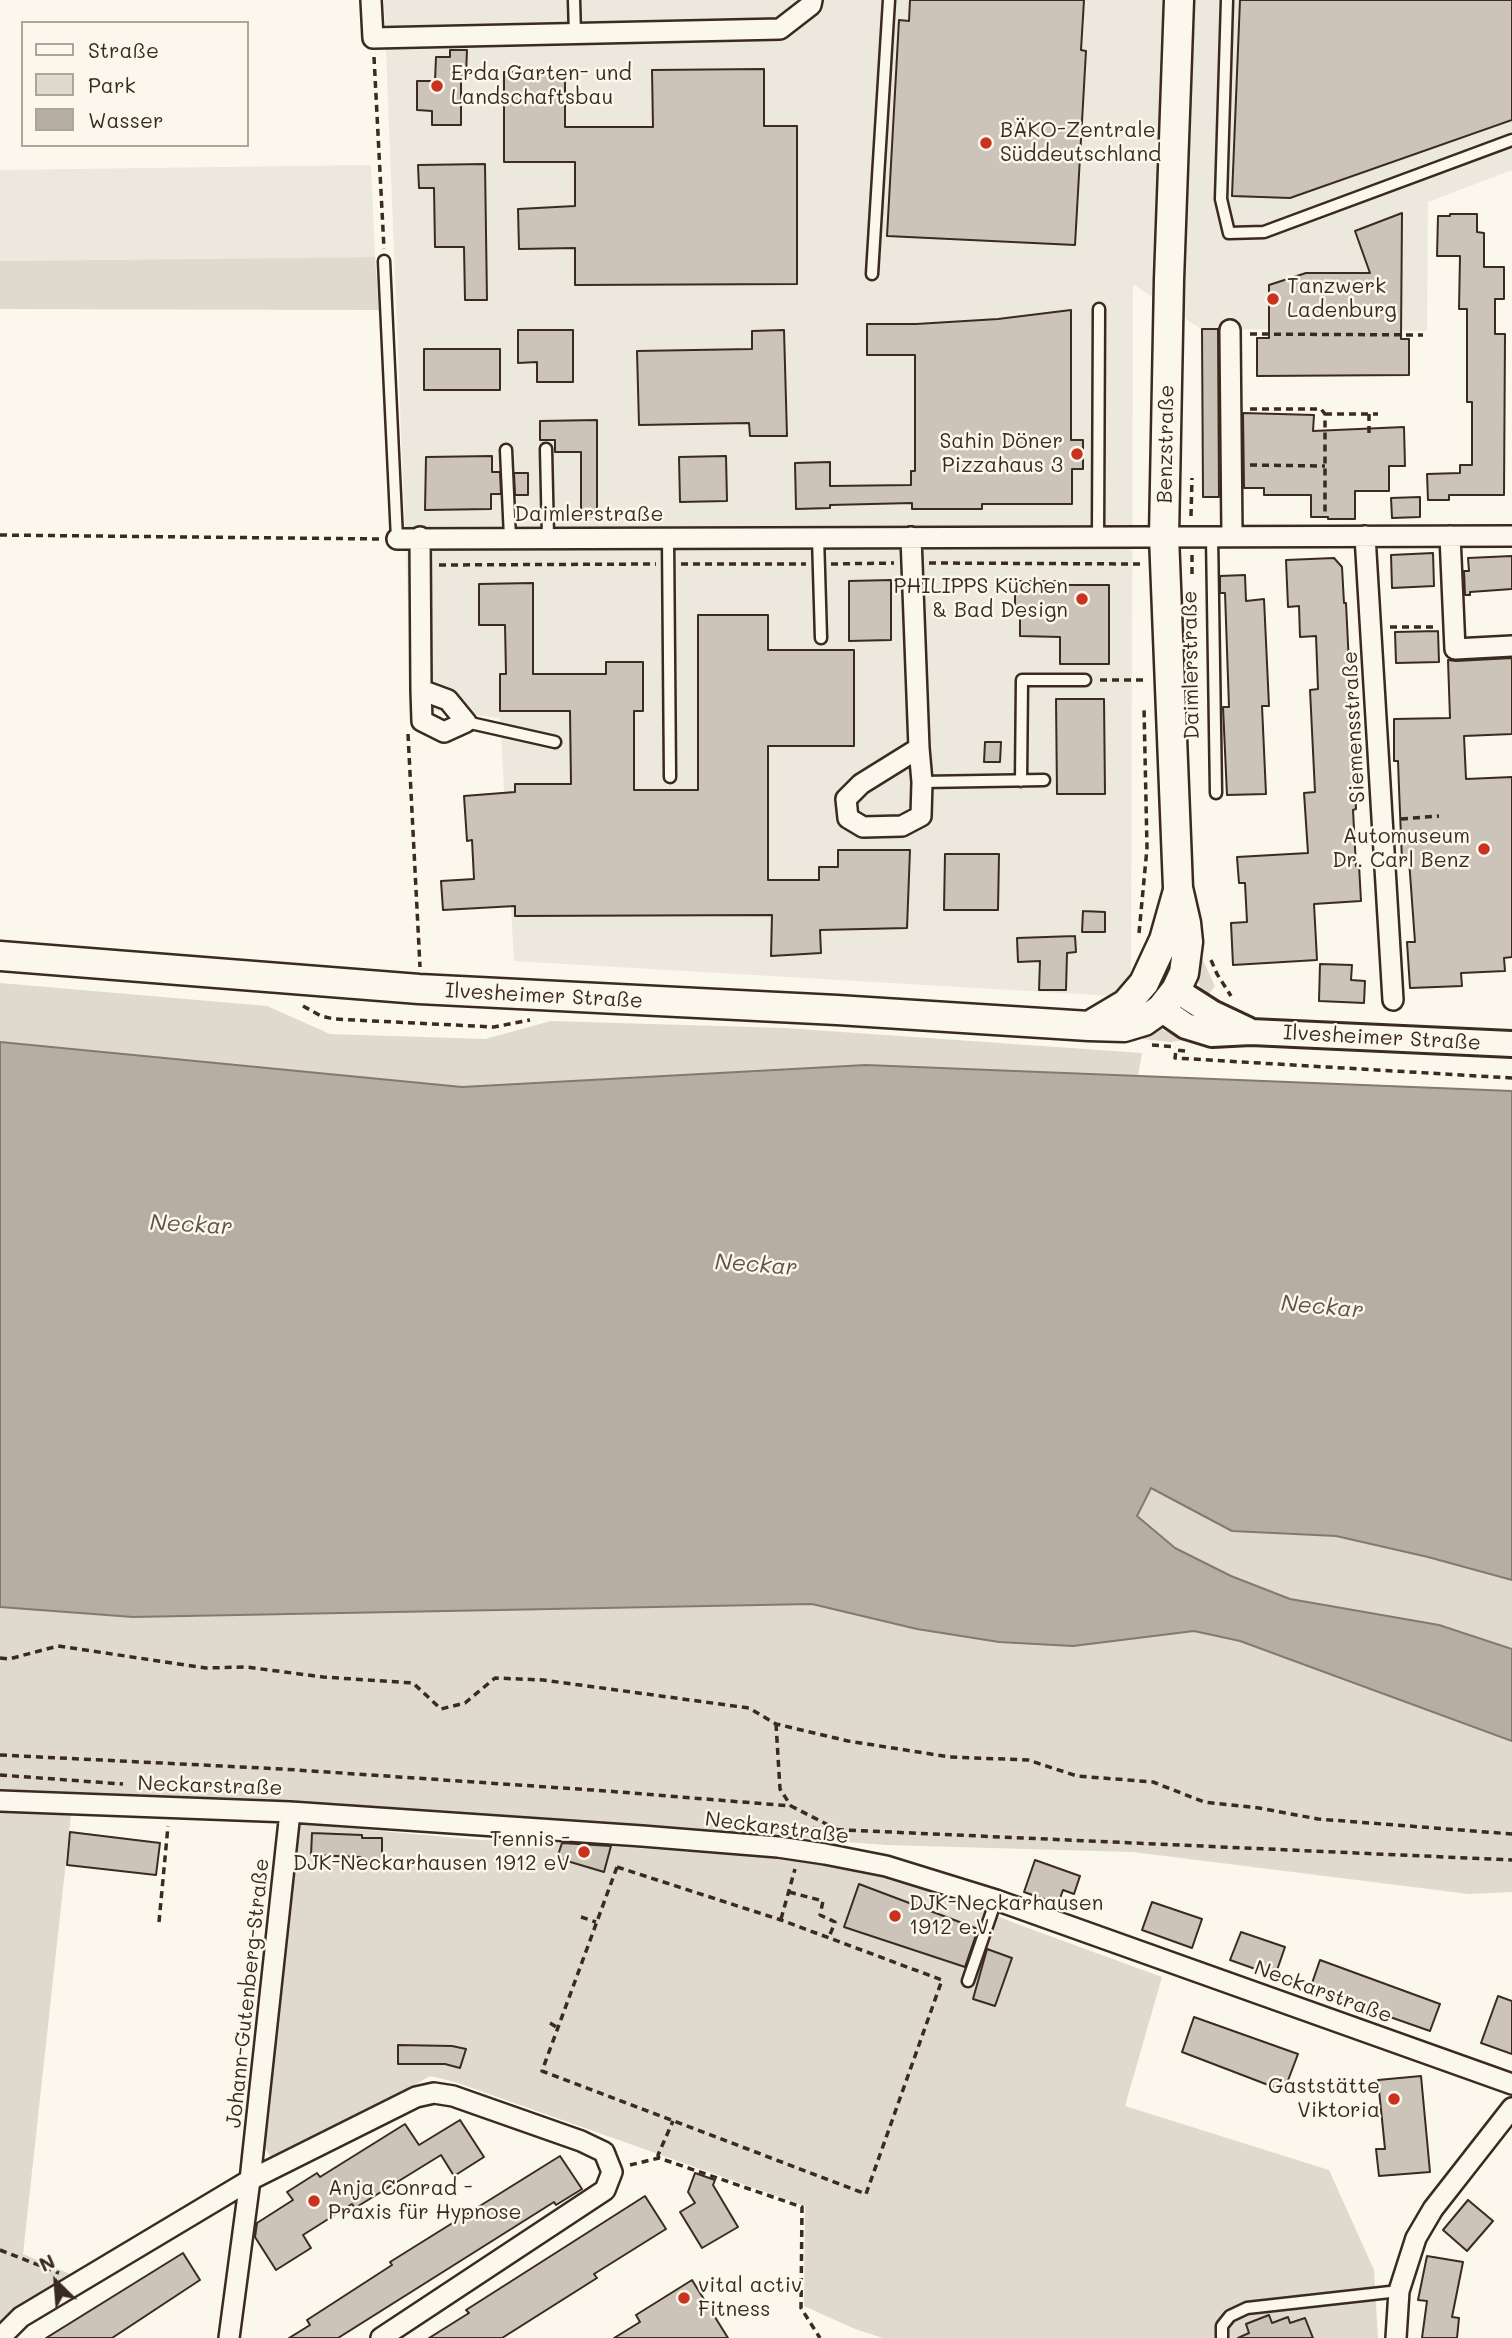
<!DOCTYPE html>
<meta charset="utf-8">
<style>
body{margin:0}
#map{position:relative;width:1512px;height:2338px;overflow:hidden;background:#fbf7ec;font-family:Mali,sans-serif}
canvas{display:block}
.legend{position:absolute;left:21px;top:21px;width:228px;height:126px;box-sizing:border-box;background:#fbf7ec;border:2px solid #aea59a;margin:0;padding:9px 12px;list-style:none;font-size:21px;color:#3b2a1e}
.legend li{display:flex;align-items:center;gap:14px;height:35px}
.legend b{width:35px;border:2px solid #aea59a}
.north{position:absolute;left:21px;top:2247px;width:70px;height:70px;-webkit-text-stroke:5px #fbf7ec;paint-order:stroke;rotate:335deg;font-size:19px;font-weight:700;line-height:28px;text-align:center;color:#3b2a1e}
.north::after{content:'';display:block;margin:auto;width:24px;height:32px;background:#3b2a1e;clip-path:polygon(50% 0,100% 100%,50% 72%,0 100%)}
</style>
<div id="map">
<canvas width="1512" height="2338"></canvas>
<ul class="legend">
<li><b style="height:9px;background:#fbf7ec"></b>Straße</li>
<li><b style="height:19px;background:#dfd9ce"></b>Park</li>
<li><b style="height:19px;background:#b6aea2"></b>Wasser</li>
</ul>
<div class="north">N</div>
</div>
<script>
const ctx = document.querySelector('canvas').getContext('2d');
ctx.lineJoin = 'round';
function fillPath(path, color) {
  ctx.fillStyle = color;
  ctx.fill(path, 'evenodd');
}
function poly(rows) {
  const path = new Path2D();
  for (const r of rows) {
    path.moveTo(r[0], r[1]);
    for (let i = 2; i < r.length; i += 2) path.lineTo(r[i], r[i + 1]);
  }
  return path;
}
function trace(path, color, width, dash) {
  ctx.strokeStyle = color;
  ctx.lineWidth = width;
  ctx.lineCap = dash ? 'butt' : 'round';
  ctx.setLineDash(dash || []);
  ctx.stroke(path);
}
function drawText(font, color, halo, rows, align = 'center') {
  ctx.font = font + ' Mali,sans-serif';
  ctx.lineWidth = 5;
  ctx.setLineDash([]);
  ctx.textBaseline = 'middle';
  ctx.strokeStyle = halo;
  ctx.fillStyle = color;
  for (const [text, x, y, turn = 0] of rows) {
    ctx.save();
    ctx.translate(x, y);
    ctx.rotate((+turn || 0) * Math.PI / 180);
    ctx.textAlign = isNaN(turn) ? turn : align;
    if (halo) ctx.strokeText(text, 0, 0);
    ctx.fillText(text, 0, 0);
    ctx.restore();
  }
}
const built = poly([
 [384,0,1512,0,1512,170,1428,202,1427,331,1201,329,1133,284,1131,997,514,961,500,718,412,708],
 [371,165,375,257,0,261,0,170]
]);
const green = poly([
 [375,257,379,310,0,309,0,261],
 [1199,952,1215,986,1206,998,1200,987,1195,969],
 [0,983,267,1006,330,1034,485,1039,551,1021,785,1028,1142,1053,1138,1076,866,1065,462,1087,0,1042],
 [1158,1028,1186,1040,1171,1042,1116,1036],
 [1512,1243,1512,1892,1469,1894,1133,1852,886,1845,657,1827,252,1801,0,1790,0,1315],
 [0,1812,71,1815,23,2254,75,2276,0,2328],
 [289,1823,481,1840,562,1843,736,1855,784,1853,873,1869,1036,1931,1162,1977,1125,2106,1329,2170,1374,2270,1378,2338,883,2338,855,2329,804,2306,805,2206,455,2082,430,2076,286,2159,271,2158,265,2148,265,2133]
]);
const water = poly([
 [0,1042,462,1087,866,1065,1512,1091,1512,1580,1428,1557,1336,1536,1232,1531,1151,1488,1137,1516,1175,1548,1231,1576,1290,1599,1439,1625,1512,1649,1512,1741,1240,1641,1194,1631,1073,1646,999,1642,917,1629,812,1604,133,1617,0,1607,0,1042]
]);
const building = poly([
 [910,0,1084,0,1081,50,1086,51,1075,245,887,236,899,20,909,21,910,0],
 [1240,0,1512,0,1512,120,1290,198,1232,196,1240,0],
 [450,50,467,50,466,75,461,76,461,125,432,125,432,111,417,110,417,81,435,81,436,57,450,57,450,50],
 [764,69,764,126,797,126,797,284,575,285,575,248,519,249,518,209,575,206,575,162,504,162,504,72,565,71,565,127,653,127,652,70,764,69],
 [485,164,487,300,465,300,464,247,435,247,434,188,419,188,418,165,485,164],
 [1402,213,1401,339,1409,339,1409,375,1257,376,1257,338,1269,338,1269,285,1306,273,1370,273,1355,231,1402,213],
 [1450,214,1477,214,1477,232,1484,233,1484,267,1504,267,1504,299,1495,299,1495,334,1505,334,1504,495,1449,495,1449,500,1428,500,1427,474,1460,473,1460,465,1472,465,1472,402,1467,402,1467,309,1459,309,1460,256,1437,256,1438,216,1450,216,1450,214],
 [1071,310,1071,440,1083,440,1083,469,1072,469,1072,504,982,504,982,509,912,509,912,503,830,505,830,508,796,509,795,463,830,462,830,486,911,485,911,471,915,471,915,355,867,355,867,324,916,324,998,319,1071,310],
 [1202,329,1218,329,1219,497,1203,497,1202,329],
 [518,330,573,330,573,382,537,382,537,362,518,363,518,330],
 [784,330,787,436,750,436,749,423,639,425,637,351,752,349,752,331,784,330],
 [424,349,500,349,500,390,424,390,424,349],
 [1243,413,1314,415,1313,431,1404,427,1405,466,1389,466,1389,491,1355,491,1355,519,1328,519,1328,517,1311,517,1311,495,1264,495,1264,488,1244,488,1243,413],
 [597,420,597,517,581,517,581,452,555,452,555,440,540,440,540,421,597,420],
 [492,456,492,472,500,472,501,494,491,494,491,509,425,510,426,457,492,456],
 [726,456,727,501,680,502,679,457,726,456],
 [514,473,528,473,528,495,515,495,514,473],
 [1420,497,1420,517,1392,518,1391,498,1420,497],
 [1433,553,1434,586,1392,588,1391,555,1433,553],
 [1512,556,1512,589,1470,592,1470,595,1465,595,1464,571,1469,571,1468,558,1512,556],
 [1334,558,1342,567,1344,603,1346,603,1356,809,1353,810,1356,866,1359,865,1361,901,1314,904,1317,960,1233,965,1231,923,1247,922,1245,883,1239,883,1237,857,1308,853,1304,793,1315,792,1310,690,1318,689,1316,636,1300,637,1299,606,1288,607,1286,560,1334,558],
 [1245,575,1246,601,1264,599,1269,706,1262,706,1266,794,1227,795,1223,707,1229,707,1225,593,1220,593,1220,576,1245,575],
 [891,580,891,640,849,641,849,581,891,580],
 [1015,581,1064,581,1064,585,1109,585,1109,664,1060,664,1060,637,1020,636,1020,615,1015,615,1015,581],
 [533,583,533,674,606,674,606,662,643,662,643,711,634,711,634,790,698,790,698,615,768,615,768,650,854,650,854,746,768,746,768,880,819,880,819,867,838,867,838,850,910,850,907,928,820,930,821,953,771,956,772,915,515,916,515,906,443,910,441,881,474,879,472,840,467,841,464,796,515,792,515,784,571,784,570,711,500,711,500,674,506,674,505,625,479,625,479,584,533,583],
 [1438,631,1439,662,1396,663,1395,632,1438,631],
 [1512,658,1512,734,1464,736,1466,779,1512,777,1512,957,1504,958,1505,971,1461,973,1462,986,1410,988,1407,942,1415,942,1409,860,1402,861,1399,788,1398,761,1394,761,1394,719,1450,718,1448,660,1456,661,1512,658],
 [1056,699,1104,699,1105,794,1057,794,1056,699],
 [985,742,1001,742,1000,762,984,762,985,742],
 [945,854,999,854,998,910,944,910,945,854],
 [1083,911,1105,912,1105,932,1082,932,1083,911],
 [1075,936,1076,952,1067,953,1066,990,1039,990,1040,961,1018,962,1017,938,1075,936],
 [1320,964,1352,965,1351,980,1365,981,1364,1003,1319,1001,1320,964],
 [70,1832,160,1843,156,1875,67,1865,70,1832],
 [312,1833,362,1835,362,1838,382,1838,382,1861,361,1860,361,1857,311,1855,312,1833],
 [562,1843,611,1846,604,1872,557,1858,562,1843],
 [1035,1860,1080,1876,1074,1894,1063,1890,1058,1904,1024,1892,1035,1860],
 [859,1884,978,1929,965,1967,844,1927,859,1884],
 [1152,1902,1202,1919,1192,1948,1142,1930,1152,1902],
 [1241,1932,1285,1947,1275,1976,1230,1960,1241,1932],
 [987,1949,1012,1958,995,2006,973,1999,987,1949],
 [1320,1960,1440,2004,1430,2031,1310,1989,1320,1960],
 [1498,1996,1512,2001,1512,2054,1481,2043,1498,1996],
 [1194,2017,1298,2054,1284,2091,1182,2052,1194,2017],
 [398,2045,452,2046,466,2049,460,2068,445,2064,398,2064,398,2045],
 [1421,2076,1430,2172,1379,2176,1376,2149,1385,2149,1378,2080,1421,2076],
 [460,2120,484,2157,454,2176,441,2155,355,2208,352,2204,303,2235,311,2248,276,2270,255,2237,257,2223,293,2200,287,2192,317,2173,320,2177,405,2124,419,2145,460,2120],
 [560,2156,582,2189,556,2205,554,2202,338,2338,289,2338,310,2325,307,2320,392,2265,390,2262,560,2156],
 [695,2173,715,2180,713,2185,738,2227,702,2248,680,2212,695,2203,688,2192,695,2173],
 [645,2196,666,2229,594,2274,597,2278,502,2338,429,2338,469,2313,466,2310,645,2196],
 [1468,2200,1493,2221,1467,2251,1443,2230,1468,2200],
 [183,2253,200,2280,112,2338,46,2338,183,2253],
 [1427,2256,1463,2262,1452,2317,1459,2318,1457,2338,1422,2338,1427,2301,1418,2300,1427,2256],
 [692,2280,728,2338,614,2338,640,2322,636,2315,692,2280],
 [1269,2315,1272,2323,1288,2317,1290,2323,1305,2318,1313,2338,1238,2338,1249,2333,1246,2324,1269,2315]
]);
const path = poly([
 [374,57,384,249],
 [1250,334,1423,335],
 [1250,409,1321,409,1325,414,1325,518],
 [1325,414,1378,414],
 [1369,414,1369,436],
 [1250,465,1325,466],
 [1191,516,1192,478],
 [0,535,379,539],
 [1192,555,1192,576],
 [929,563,1141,564],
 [681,564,806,564],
 [831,564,894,563],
 [439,565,656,564],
 [1390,627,1435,627],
 [1100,680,1144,680],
 [408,734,420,967],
 [1401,819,1439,816],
 [1139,933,1147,848,1144,707],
 [1211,960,1217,974,1231,996],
 [303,1006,321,1016,334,1019,494,1027,530,1020],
 [1152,1045,1176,1047],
 [1185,1051,1176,1050,1175,1058,1512,1078],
 [0,1658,9,1659,58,1646,206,1668,246,1667,323,1677,413,1683,441,1709,465,1703,495,1678,543,1680,749,1708,776,1724,848,1741,950,1757,1028,1760,1077,1776,1153,1782,1204,1802,1259,1808,1318,1819,1512,1834],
 [776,1724,780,1789,791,1806],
 [0,1755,282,1769,607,1791,791,1806,840,1831,849,1837],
 [0,1775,123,1784],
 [801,1828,1512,1860],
 [617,1867,781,1920,942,1980,866,2194,542,2071,617,1867],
 [789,1892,823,1901,820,1915,835,1922,829,1937],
 [581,1917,596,1922],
 [781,1919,795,1869],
 [159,1922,168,1826],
 [550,2023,558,2028],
 [659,2158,658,2155,673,2121],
 [630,2165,659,2158,802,2207,801,2308,820,2338],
 [0,2250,59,2273]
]);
const service = poly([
 [574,0,575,34],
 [1227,0,1221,199,1229,233,1264,232,1512,140],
 [384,261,397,539],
 [872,274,889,0],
 [546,449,548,537],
 [506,450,510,538],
 [1212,536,1216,793],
 [668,537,670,777],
 [818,537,821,638],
 [1098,537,1099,309],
 [466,722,555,742],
 [1021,781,1022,680,1085,680],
 [922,782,1044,780],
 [968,1981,996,1900],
 [1222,2338,1222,2326,1230,2316,1247,2308,1399,2291]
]);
const minor = poly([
 [371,0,373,38,780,29,811,5,812,0],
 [1230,330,1232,536],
 [1365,536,1393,1000],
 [1450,536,1455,649,1512,646],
 [420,537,421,690,422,721,444,732,466,722,448,700,421,690],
 [911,537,919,748,861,784,846,799,848,818,863,827,902,826,921,816,922,782,919,748],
 [397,539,1512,536],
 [0,1801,290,1812,642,1836,778,1847,825,1854,886,1866,996,1900,1512,2084],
 [0,2338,21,2317,250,2180,416,2097,434,2093,453,2096,581,2141,604,2152,612,2172,605,2190,381,2338],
 [229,2338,250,2180,290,1812],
 [1396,2338,1399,2291,1416,2238,1433,2209,1512,2108]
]);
const tertiary = poly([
 [1176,990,1212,1013,1248,1030],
 [1161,1009,1186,1026,1212,1034,1251,1032,1512,1044]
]);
const secondary = poly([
 [0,956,419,989,837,1010,1089,1026,1124,1027,1144,1021,1161,1009,1176,990,1184,973,1188,942,1186,923,1178,888,1164,536,1169,280,1179,0],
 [1089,1026,1126,1004,1144,983,1164,940,1177,894]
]);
const markers = [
 [437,86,7,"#c8321e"],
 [986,143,7,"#c8321e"],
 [1273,299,7,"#c8321e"],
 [1077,454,7,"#c8321e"],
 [1082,599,7,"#c8321e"],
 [1484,849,7,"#c8321e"],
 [584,1852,7,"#c8321e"],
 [895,1916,7,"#c8321e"],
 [1394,2099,7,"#c8321e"],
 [314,2201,7,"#c8321e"],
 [684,2298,7,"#c8321e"]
];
const poiNames = [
 ["Erda Garten- und",451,74],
 ["Landschaftsbau",451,98],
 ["BÄKO-Zentrale",1000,131],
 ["Süddeutschland",1000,155],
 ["Tanzwerk",1287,287],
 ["Ladenburg",1287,311],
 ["Sahin Döner",1063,442,"right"],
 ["Pizzahaus 3",1063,466,"right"],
 ["PHILIPPS Küchen",1068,587,"right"],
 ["& Bad Design",1068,611,"right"],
 ["Automuseum",1470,837,"right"],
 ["Dr. Carl Benz",1470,861,"right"],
 ["Tennis -",570,1840,"right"],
 ["DJK-Neckarhausen 1912 eV",570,1864,"right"],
 ["DJK-Neckarhausen",909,1904],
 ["1912 e.V.",909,1928],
 ["Gaststätte",1380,2087,"right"],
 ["Viktoria",1380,2111,"right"],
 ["Anja Conrad -",328,2189],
 ["Praxis für Hypnose",328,2213],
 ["vital activ",698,2286],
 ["Fitness",698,2310]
];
const streetNames = [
 ["Benzstraße",1166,444,-89],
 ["Daimlerstraße",589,515],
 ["Daimlerstraße",1191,665,-91],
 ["Siemensstraße",1354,727,-93],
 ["Ilvesheimer Straße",544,996,3],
 ["Ilvesheimer Straße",1382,1038,3],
 ["Neckarstraße",210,1786,2],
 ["Neckarstraße",777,1828,7],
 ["Neckarstraße",1323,1992,20],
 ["Johann-Gutenberg-Straße",248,1993,-84]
];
const waterNames = [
 ["Neckar",191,1225,3],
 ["Neckar",756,1265,4],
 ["Neckar",1322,1307,5]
];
fillPath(built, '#ede8dd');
fillPath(green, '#dfd9ce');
fillPath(water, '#b6aea2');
trace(water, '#85796d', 2);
fillPath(building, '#ccc4b9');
trace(building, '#3b2a1e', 2);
trace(service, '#3b2a1e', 15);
trace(minor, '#3b2a1e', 24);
trace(tertiary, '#3b2a1e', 30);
trace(secondary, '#3b2a1e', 33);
trace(path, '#3b2a1e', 3.5, [7, 5]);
trace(service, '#fbf7ec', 10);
trace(minor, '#fbf7ec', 19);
trace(tertiary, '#fbf7ec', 24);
trace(secondary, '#fbf7ec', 28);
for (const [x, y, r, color] of markers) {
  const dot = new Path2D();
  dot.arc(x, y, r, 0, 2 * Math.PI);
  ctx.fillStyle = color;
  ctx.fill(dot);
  trace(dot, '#fbf7ec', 2.5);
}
drawText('21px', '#3b2a1e', '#fbf7ec', poiNames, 'left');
drawText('21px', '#3b2a1e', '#fbf7ec', streetNames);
drawText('italic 23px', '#605246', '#fbf7ec', waterNames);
</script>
